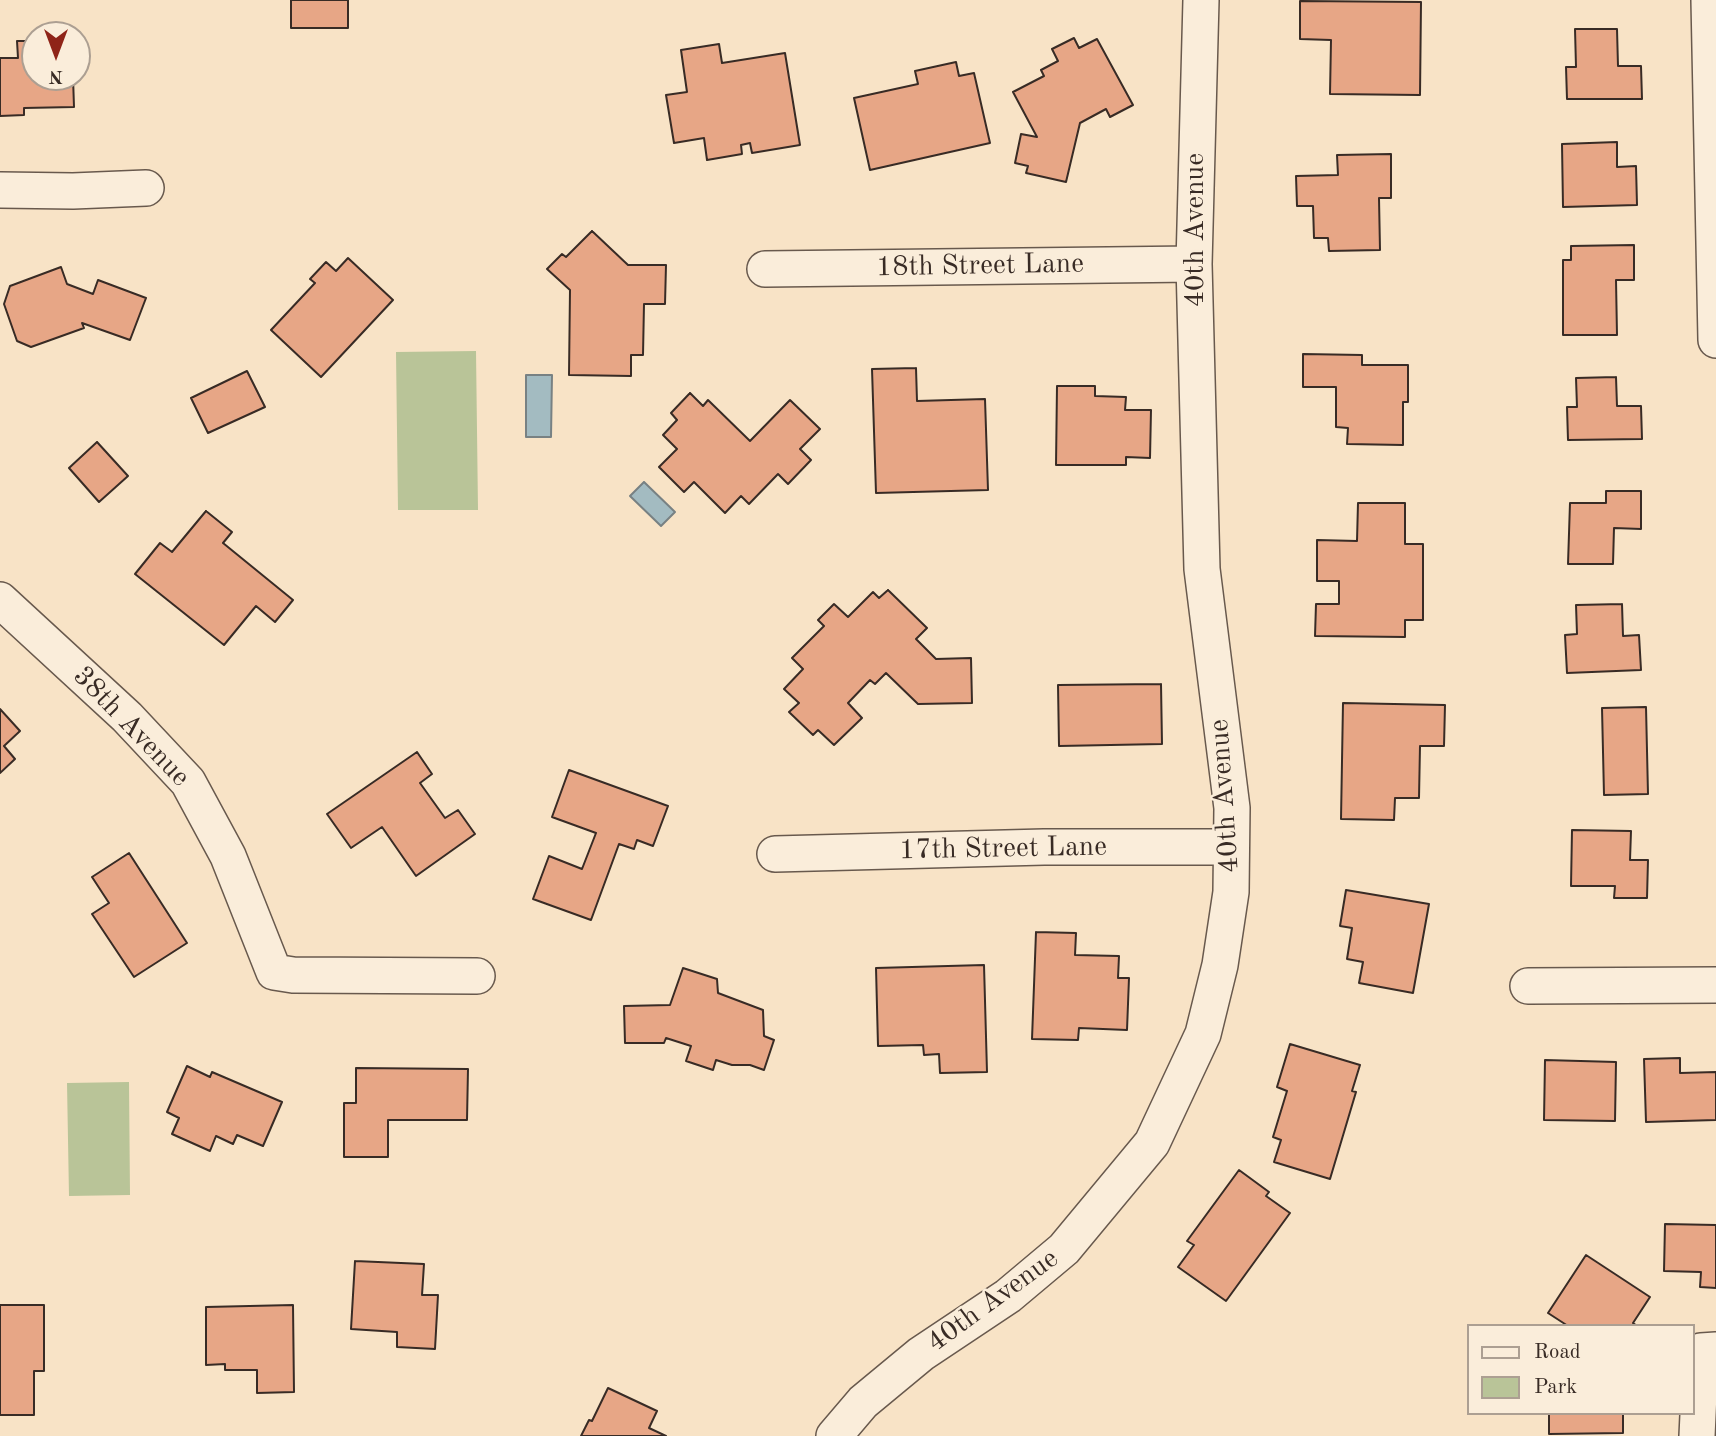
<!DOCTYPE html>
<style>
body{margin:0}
#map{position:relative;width:1716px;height:1436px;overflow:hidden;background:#f8e3c6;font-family:"Old Standard TT",serif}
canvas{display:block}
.legend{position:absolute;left:1467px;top:1324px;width:228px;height:91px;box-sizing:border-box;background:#faedda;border:2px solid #ac9f92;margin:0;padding:9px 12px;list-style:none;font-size:21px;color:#382b25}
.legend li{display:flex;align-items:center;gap:14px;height:35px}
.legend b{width:35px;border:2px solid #ac9f92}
.north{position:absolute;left:21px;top:21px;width:70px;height:70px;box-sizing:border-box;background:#faedda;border:2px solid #ac9f92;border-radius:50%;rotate:180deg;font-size:19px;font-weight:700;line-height:28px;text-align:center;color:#382b25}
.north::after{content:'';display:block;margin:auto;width:24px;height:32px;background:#8f2418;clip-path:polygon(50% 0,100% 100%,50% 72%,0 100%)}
</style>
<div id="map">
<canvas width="1716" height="1436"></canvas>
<ul class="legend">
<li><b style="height:9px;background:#faedda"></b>Road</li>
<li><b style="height:19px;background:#b9c498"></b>Park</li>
</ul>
<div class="north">N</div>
</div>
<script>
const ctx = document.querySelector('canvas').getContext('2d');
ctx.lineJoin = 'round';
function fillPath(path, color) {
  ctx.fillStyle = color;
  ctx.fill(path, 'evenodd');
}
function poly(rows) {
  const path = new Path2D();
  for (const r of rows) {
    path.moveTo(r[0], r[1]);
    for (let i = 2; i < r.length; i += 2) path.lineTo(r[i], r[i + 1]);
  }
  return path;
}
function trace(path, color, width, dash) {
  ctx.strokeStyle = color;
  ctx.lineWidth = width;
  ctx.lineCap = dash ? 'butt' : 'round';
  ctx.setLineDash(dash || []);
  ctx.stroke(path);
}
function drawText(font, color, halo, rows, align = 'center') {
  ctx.font = font + ' "Old Standard TT",serif';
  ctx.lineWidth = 5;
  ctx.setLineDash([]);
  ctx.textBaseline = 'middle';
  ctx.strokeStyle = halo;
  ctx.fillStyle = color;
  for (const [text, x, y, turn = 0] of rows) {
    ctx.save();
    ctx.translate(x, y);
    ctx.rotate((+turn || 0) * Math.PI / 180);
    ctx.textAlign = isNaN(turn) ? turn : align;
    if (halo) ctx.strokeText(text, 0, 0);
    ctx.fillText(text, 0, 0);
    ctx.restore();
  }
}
const green = poly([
 [476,351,478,510,398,510,396,352],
 [129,1082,130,1195,69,1196,67,1083]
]);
const water = poly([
 [526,375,552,375,551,437,526,437,526,375],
 [644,482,675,512,661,526,630,496,644,482]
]);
const building = poly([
 [291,0,348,0,348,28,291,28,291,0],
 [1300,1,1421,2,1420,95,1330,94,1331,40,1300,39,1300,1],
 [1575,29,1617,29,1618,66,1641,66,1642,99,1567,99,1566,67,1576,67,1575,29],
 [1074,38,1079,48,1097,39,1133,105,1110,117,1106,109,1080,123,1066,182,1026,173,1028,166,1015,163,1021,134,1037,137,1013,92,1044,76,1041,70,1058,61,1052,49,1074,38],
 [17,41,35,41,35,77,73,77,74,107,24,108,24,115,0,116,0,58,18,58,17,41],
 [719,44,722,63,785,53,800,145,752,153,750,143,741,145,742,154,707,160,704,138,674,143,666,95,687,92,681,50,719,44],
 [956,62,959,76,974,73,990,143,870,170,854,98,918,84,915,71,956,62],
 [1617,142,1617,167,1636,166,1637,205,1563,207,1562,144,1617,142],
 [1391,154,1391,198,1379,198,1380,250,1329,251,1328,238,1314,238,1313,206,1297,206,1296,176,1338,175,1337,155,1391,154],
 [592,231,628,265,666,265,665,304,644,304,643,355,631,355,631,376,569,375,570,290,547,269,562,254,566,257,592,231],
 [1634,245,1634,280,1616,280,1617,335,1563,335,1563,260,1571,260,1571,246,1634,245],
 [348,258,393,300,321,377,271,330,315,283,310,279,326,262,336,271,348,258],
 [61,267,67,284,93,294,98,280,146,298,130,340,82,323,84,328,31,347,17,341,4,304,10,286,61,267],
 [1303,354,1362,355,1362,365,1408,365,1408,402,1403,402,1403,445,1347,444,1348,428,1336,427,1336,387,1303,387,1303,354],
 [916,368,917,401,985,399,988,490,876,493,872,369,916,368],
 [247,371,265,407,208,433,191,398,247,371],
 [1616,377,1617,406,1641,406,1642,439,1568,440,1567,407,1577,407,1576,378,1616,377],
 [1057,386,1095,386,1095,396,1126,397,1125,410,1151,410,1150,458,1126,457,1126,465,1056,465,1057,386],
 [690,393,703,406,708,400,750,441,790,400,820,429,800,449,811,460,788,484,778,474,749,504,741,496,725,513,694,482,684,492,659,467,677,449,663,435,677,420,671,413,690,393],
 [97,442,128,476,99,502,69,468,97,442],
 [1606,491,1641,491,1641,529,1614,528,1613,564,1568,564,1570,503,1606,503,1606,491],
 [1358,503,1405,503,1405,544,1423,544,1423,620,1405,620,1405,637,1315,636,1316,604,1339,604,1339,581,1317,581,1317,540,1357,541,1358,503],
 [206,511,232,532,223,543,293,600,275,622,256,606,224,645,135,574,160,543,172,552,206,511],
 [888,590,927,628,916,639,936,659,971,658,972,703,918,704,886,673,875,684,870,680,848,703,862,718,834,745,818,730,813,735,789,712,799,703,784,689,803,669,792,658,824,626,818,620,834,604,848,617,873,592,879,598,888,590],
 [1622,604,1623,636,1639,635,1641,670,1567,673,1565,635,1577,634,1576,605,1622,604],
 [1161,684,1162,744,1059,746,1058,685,1161,684],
 [1343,703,1445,705,1444,746,1420,746,1419,798,1395,798,1394,820,1341,819,1343,703],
 [1646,707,1648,794,1604,795,1602,708,1646,707],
 [0,709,20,731,4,746,15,759,0,773,0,709],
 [417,752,432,774,420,783,445,818,458,810,475,834,416,876,382,827,351,848,327,814,417,752],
 [569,770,668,806,653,846,637,840,634,849,619,844,591,920,533,899,549,856,582,869,596,833,552,817,569,770],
 [1572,830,1631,831,1630,860,1648,860,1647,898,1614,898,1615,886,1571,886,1572,830],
 [129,853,187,943,134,977,92,914,109,903,92,877,129,853],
 [1346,890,1429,904,1413,993,1359,983,1363,962,1347,959,1352,928,1340,926,1346,890],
 [1036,932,1076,933,1075,955,1119,956,1118,978,1129,978,1127,1030,1079,1028,1078,1040,1032,1039,1036,932],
 [984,965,987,1072,940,1073,939,1054,924,1055,923,1045,878,1046,876,968,984,965],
 [683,968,717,979,718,993,763,1010,764,1036,774,1040,764,1070,750,1065,732,1065,716,1060,713,1070,686,1061,691,1046,666,1038,664,1043,625,1043,624,1006,670,1005,683,968],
 [1290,1044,1360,1065,1352,1091,1356,1092,1330,1179,1274,1162,1281,1140,1273,1137,1287,1091,1277,1087,1290,1044],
 [1680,1058,1680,1073,1716,1072,1716,1120,1646,1122,1644,1059,1680,1058],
 [1545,1060,1616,1062,1615,1121,1544,1120,1545,1060],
 [187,1066,210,1077,212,1072,282,1102,263,1146,237,1135,233,1144,216,1136,210,1151,172,1134,179,1118,167,1112,187,1066],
 [356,1068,468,1069,467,1120,388,1120,388,1157,344,1157,344,1103,356,1103,356,1068],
 [1239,1170,1269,1192,1266,1196,1290,1213,1226,1301,1178,1267,1194,1245,1187,1241,1239,1170],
 [1665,1224,1716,1225,1716,1288,1700,1287,1701,1272,1664,1271,1665,1224],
 [1586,1255,1650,1297,1633,1323,1637,1326,1568,1326,1548,1313,1586,1255],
 [355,1261,424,1264,422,1295,438,1295,435,1349,397,1347,397,1332,351,1329,355,1261],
 [0,1305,44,1305,44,1371,34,1371,34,1415,0,1415,0,1305],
 [293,1305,294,1392,257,1393,257,1370,225,1370,225,1364,206,1365,206,1307,293,1305],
 [608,1388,657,1411,649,1428,666,1436,581,1436,589,1420,592,1421,608,1388],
 [1549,1413,1623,1413,1623,1433,1549,1434,1549,1413]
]);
const street = poly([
 [1709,0,1716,340],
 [0,190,73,191,146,188],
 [765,269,1194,264],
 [0,600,127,717,188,782,228,856,274,972,293,975,477,976],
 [775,854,1044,847,1231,847],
 [1528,986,1716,985],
 [834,1436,863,1402,921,1354,1008,1296,1064,1249,1152,1143,1203,1034,1220,965,1231,892,1232,808,1202,569,1194,264,1201,0],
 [1697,1436,1701,1351,1716,1350]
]);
const streetNames = [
 ["40th Avenue",1196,230,-90],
 ["18th Street Lane",980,266,-1],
 ["38th Avenue",131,727,46],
 ["40th Avenue",1225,796,-94],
 ["17th Street Lane",1003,849,-1],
 ["40th Avenue",993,1301,-36]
];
fillPath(green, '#b9c498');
fillPath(water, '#a3bbc1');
trace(water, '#788183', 2);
fillPath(building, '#e7a686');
trace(building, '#382b25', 2);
trace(street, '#68594d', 38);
trace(street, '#faedda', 35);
drawText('28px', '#382b25', '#faedda', streetNames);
</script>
